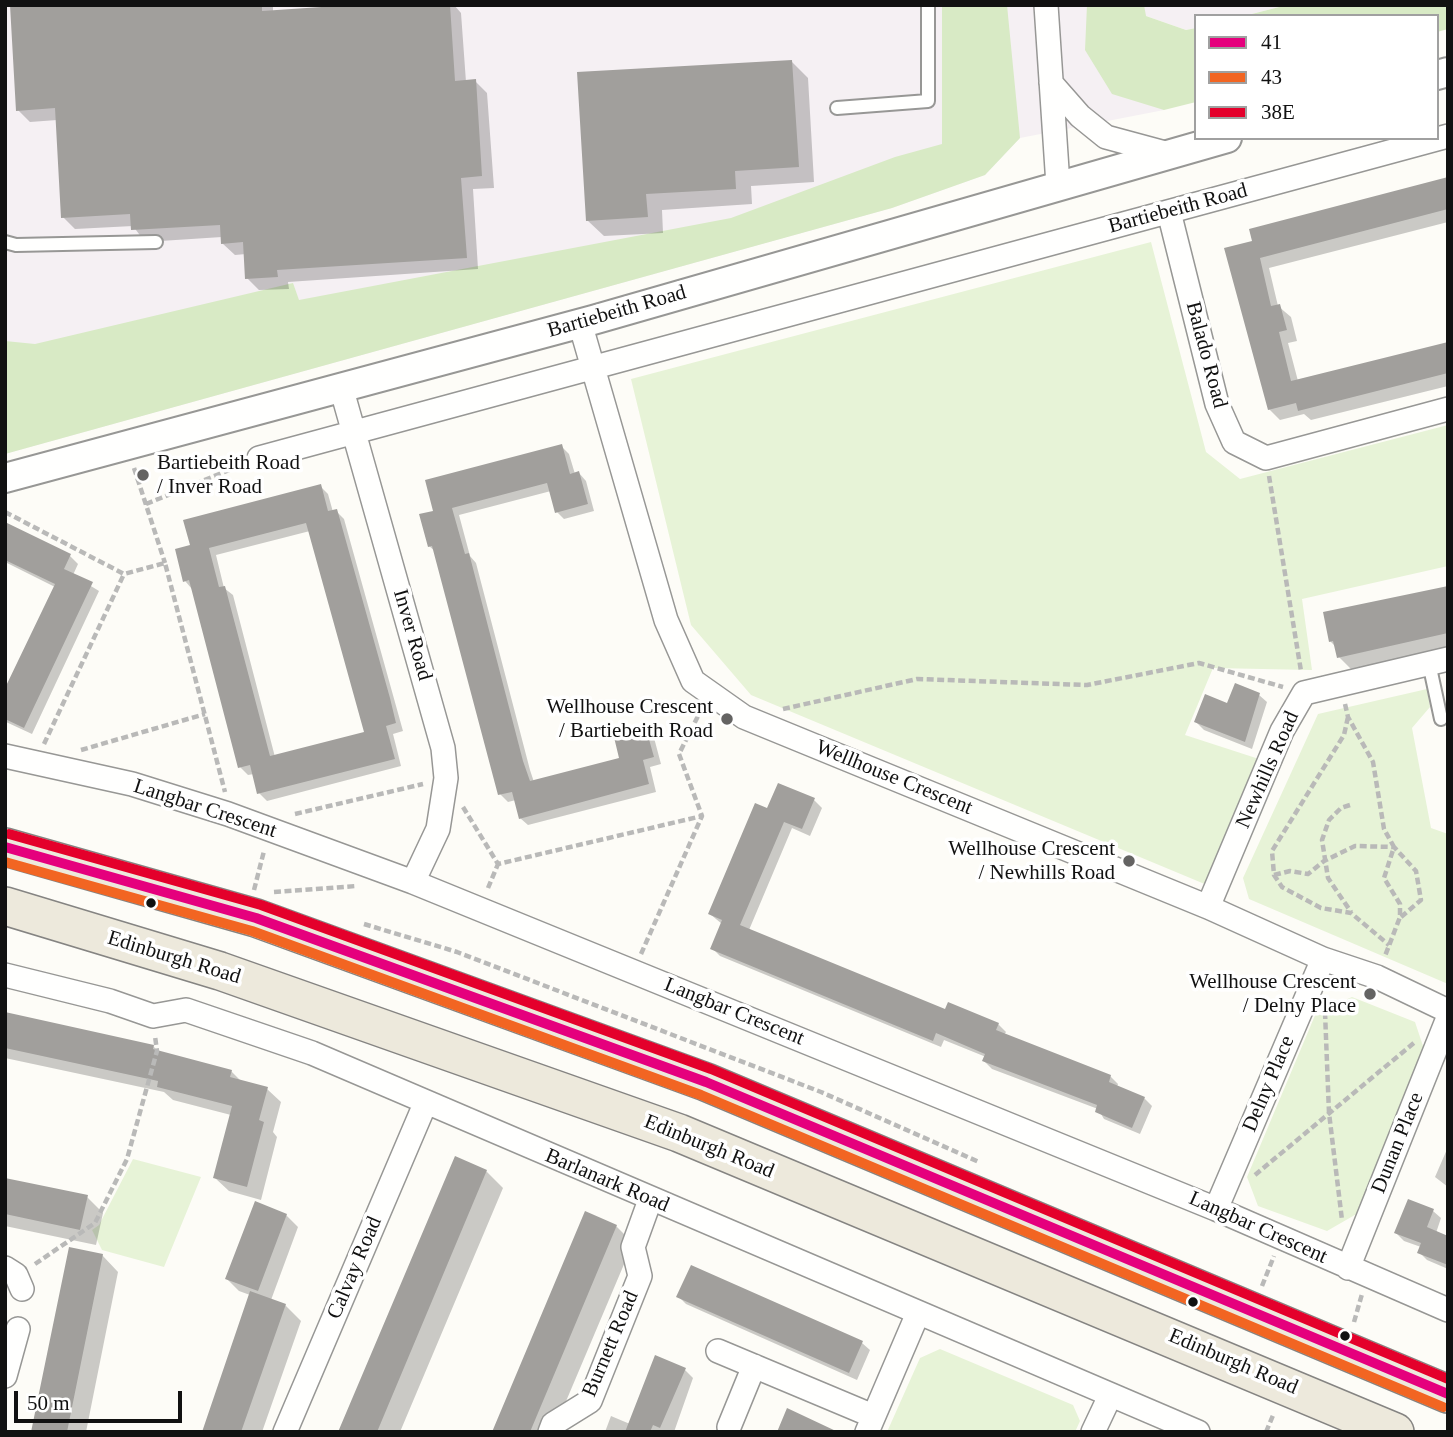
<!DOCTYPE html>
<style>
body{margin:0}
#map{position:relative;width:1453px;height:1437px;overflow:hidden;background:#fdfcf7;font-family:Georgia,serif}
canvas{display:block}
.frame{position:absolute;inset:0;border:7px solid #111;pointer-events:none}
.legend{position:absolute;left:1194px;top:14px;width:245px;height:126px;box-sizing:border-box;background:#fff;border:2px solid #a0a0a0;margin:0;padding:9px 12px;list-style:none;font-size:21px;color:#111}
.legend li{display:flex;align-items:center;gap:14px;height:35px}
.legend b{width:35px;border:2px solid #a0a0a0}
.scale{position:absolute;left:14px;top:1391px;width:168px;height:32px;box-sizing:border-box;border:4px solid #111;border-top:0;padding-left:9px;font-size:21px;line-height:24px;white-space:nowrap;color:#111;-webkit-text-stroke:5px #fff;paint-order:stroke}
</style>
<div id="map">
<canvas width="1453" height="1437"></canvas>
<div class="frame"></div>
<ul class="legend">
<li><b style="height:9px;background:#e5007d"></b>41</li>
<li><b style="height:9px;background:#f26522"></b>43</li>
<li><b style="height:9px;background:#e4002b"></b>38E</li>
</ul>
<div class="scale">50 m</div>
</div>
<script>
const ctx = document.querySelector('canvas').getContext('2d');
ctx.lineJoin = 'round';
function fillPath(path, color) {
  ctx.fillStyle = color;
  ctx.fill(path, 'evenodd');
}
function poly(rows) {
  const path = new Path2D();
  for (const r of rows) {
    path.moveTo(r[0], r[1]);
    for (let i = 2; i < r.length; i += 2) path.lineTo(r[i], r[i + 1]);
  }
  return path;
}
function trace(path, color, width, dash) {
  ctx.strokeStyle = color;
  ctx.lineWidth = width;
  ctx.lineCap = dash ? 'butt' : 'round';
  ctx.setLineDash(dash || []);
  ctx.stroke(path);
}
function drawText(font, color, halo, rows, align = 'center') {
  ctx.font = font + ' Georgia,serif';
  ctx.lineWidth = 7;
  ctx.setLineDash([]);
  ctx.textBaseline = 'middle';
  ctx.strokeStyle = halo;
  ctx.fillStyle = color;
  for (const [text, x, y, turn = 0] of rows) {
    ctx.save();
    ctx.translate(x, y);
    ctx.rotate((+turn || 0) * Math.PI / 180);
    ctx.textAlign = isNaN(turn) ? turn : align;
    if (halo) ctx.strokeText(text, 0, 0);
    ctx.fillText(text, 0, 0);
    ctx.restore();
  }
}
const industrial = poly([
 [5,5,1287,5,1244,16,1196,16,1196,28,1186,30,1146,16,1164,110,1020,138,985,175,892,208,5,454]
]);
const green = poly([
 [1151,242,1206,452,1240,479,1448,425,1448,566,1302,599,1312,670,1213,668,1185,735,1259,759,1207,885,751,695,691,625,631,379],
 [1427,689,1430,707,1412,728,1431,828,1448,834,1448,984,1249,899,1243,878,1318,714],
 [1352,997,1415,1022,1425,1052,1360,1212,1327,1231,1258,1206,1247,1177,1316,1013],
 [133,1159,201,1177,164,1267,102,1250,92,1230,99,1225],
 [940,1349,1073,1405,1080,1421,1075,1432,887,1432,920,1358]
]);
const forest = poly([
 [942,5,1007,5,1020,138,985,175,892,208,5,454,5,341,35,344,293,283,299,300,731,218,895,157,942,144],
 [1087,5,1144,5,1146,16,1186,30,1196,28,1196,102,1164,110,1112,94,1085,50],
 [1287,5,1448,5,1448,29,1437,32,1437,16,1244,16]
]);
const shadow = poly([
 [12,5,273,5,273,12,378,5,454,5,461,13,466,82,475,81,487,93,494,188,473,189,478,269,288,282,289,289,259,290,247,278,246,254,235,255,222,243,222,237,145,242,133,226,75,229,63,217,57,120,30,122,18,110],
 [792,62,808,78,814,182,751,186,752,204,662,210,663,233,604,236,587,220],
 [1448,179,1448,222,1269,268,1278,306,1291,317,1297,341,1288,343,1298,381,1448,344,1448,386,1311,420,1304,414,1280,420,1269,409,1254,242],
 [561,446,569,454,575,474,579,473,586,481,594,511,564,519,557,512,551,491,459,515,470,556,476,563,530,770,534,782,621,759,645,726,653,734,661,764,650,767,656,792,528,825,520,818,516,800,508,802,500,794,436,552,429,546,435,512],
 [320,486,328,494,333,512,336,511,344,519,403,731,393,734,401,766,267,801,259,793,254,774,248,775,240,767,192,589,185,581,192,547],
 [310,531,366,733,275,757,233,595,224,588,216,555],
 [5,524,70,556,78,564,73,575,99,591,32,734,6,722,5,725,5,690,55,587,5,562],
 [1448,588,1448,647,1351,669,1339,657,1336,647,1330,641],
 [1259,695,1267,702,1252,749,1204,730,1196,722,1228,705],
 [779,785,814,800,822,808,810,836,792,828,749,930,946,1012,998,1024,1006,1032,1004,1035,1110,1076,1118,1084,1117,1087,1144,1098,1152,1106,1140,1134,1104,1119,1098,1109,992,1069,984,1061,986,1057,944,1040,941,1047,720,956,712,948,722,924,710,914,768,810],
 [5,1014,153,1046,160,1053,231,1071,242,1082,267,1089,281,1102,273,1132,277,1137,261,1200,229,1191,215,1178,231,1115,173,1100,164,1092,5,1058],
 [1448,1147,1448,1187,1435,1177],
 [456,1158,486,1171,503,1188,400,1432,340,1432],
 [5,1180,87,1197,103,1213,96,1245,5,1226],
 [1409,1201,1433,1211,1441,1218,1436,1233,1448,1238,1448,1269,1427,1260,1419,1252,1421,1247,1404,1241,1396,1233],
 [585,1213,616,1226,633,1243,553,1432,493,1432],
 [286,1215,298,1227,271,1300,285,1305,301,1321,262,1432,203,1432,250,1295,239,1291,227,1279],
 [102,1255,118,1272,86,1432,33,1432],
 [678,1296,862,1343,870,1350,857,1380,686,1304],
 [685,1370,693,1378,674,1432,605,1432,611,1416,630,1424]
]);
const building = poly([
 [10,5,262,5,262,11,351,5,450,5,455,81,476,79,482,176,461,178,467,258,277,270,278,277,245,279,243,242,221,244,220,225,131,230,130,214,61,218,55,108,16,111],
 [792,60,799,167,735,171,736,189,646,194,648,217,586,221,577,72],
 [1448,177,1448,209,1260,258,1271,306,1280,304,1287,330,1279,332,1291,381,1448,342,1448,373,1298,411,1296,403,1268,410,1224,248,1252,241,1249,229],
 [562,444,570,474,579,471,588,504,555,513,547,483,452,508,465,554,469,553,523,761,530,781,619,758,613,733,645,725,654,757,643,760,649,784,519,819,512,792,498,795,432,546,428,547,419,514,433,511,425,480],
 [321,484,328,511,337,509,390,698,396,723,386,726,395,759,257,794,250,765,238,768,189,580,183,582,175,549,190,545,183,520],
 [306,523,364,732,270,756,225,586,219,587,209,548],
 [5,522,71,554,64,569,93,582,24,728,5,719,5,688,55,584,5,560],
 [1448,586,1448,633,1337,658,1333,641,1329,642,1323,612],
 [1235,683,1260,693,1245,742,1194,722,1205,694,1227,703],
 [778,783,815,798,802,829,784,822,740,925,945,1009,948,1002,999,1023,996,1030,1111,1075,1109,1082,1145,1097,1132,1128,1095,1112,1097,1105,982,1061,985,1054,936,1033,933,1041,710,949,722,920,708,914,755,803,767,808],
 [5,1012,154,1045,153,1049,232,1070,230,1077,268,1087,259,1120,264,1122,247,1187,213,1178,232,1106,157,1087,158,1081,5,1048],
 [455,1156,487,1170,377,1432,338,1432],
 [5,1178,88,1195,80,1230,5,1214],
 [1408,1199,1434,1209,1427,1227,1448,1236,1448,1265,1417,1253,1421,1243,1394,1233],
 [255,1201,287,1214,258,1291,225,1279],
 [585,1211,617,1225,530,1432,492,1432],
 [69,1247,103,1254,67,1432,31,1432],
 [691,1265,863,1341,849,1373,676,1297],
 [250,1291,286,1304,241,1432,202,1432],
 [655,1355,686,1368,660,1428,653,1425,650,1432,625,1432],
 [787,1408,838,1432,777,1432]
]);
const path = poly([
 [134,468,165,563],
 [1269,476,1301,671],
 [146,504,239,466],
 [5,512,124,574,165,563,225,792],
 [1345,704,1348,717,1373,762,1384,829,1394,847,1384,878,1400,904,1400,917,1385,956],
 [783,709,917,679,1087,685,1199,663,1283,687],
 [1348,717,1344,735,1272,851,1274,875,1282,887,1321,908,1351,913,1389,945],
 [44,744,124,574],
 [81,750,205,714],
 [1350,805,1341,808,1329,820,1322,840,1328,878,1351,912],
 [463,807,498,864,702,816],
 [295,814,423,784],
 [1274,875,1290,871,1308,874,1324,861,1355,846,1394,847,1416,871,1421,900,1401,917],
 [488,888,498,864],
 [254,890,264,851],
 [274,892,356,886],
 [364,924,457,952,821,1092,979,1162],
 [641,954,702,816,679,754,700,712],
 [1325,1012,1329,1113,1342,1220],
 [1255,1175,1415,1042],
 [35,1264,95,1223,127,1159,157,1051,155,1036],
 [1262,1286,1274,1256],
 [1354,1322,1362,1294],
 [1266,1432,1274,1413]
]);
const service = poly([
 [837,108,928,101,928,5],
 [5,242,16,245,156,242],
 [1429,663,1441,719]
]);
const minor = poly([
 [1046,5,1058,185],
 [1051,83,1080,116,1106,137,1169,154],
 [1169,212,1217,404,1234,442,1266,458,1448,409],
 [580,323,666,620,693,681,744,717,1208,907,1323,959,1377,977,1448,1011],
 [341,387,443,748,446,778,438,829,413,882],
 [259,458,1448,136],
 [5,756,132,784,228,814,413,882,1216,1209,1448,1310],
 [1208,907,1282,731,1304,693,1448,659],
 [5,975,110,1001,153,1016,186,1010,312,1053,1198,1432],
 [1216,1209,1323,959],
 [5,1268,16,1275,22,1289],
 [1348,1268,1448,1018],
 [718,1351,873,1416],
 [5,1376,18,1329],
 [729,1427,754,1366],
 [285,1432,425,1104],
 [550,1432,553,1424,590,1401,640,1276,633,1247,650,1200],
 [867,1432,918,1313],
 [1093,1432,1110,1396]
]);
const tertiary = poly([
 [1437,75,1448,72],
 [5,478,593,320,1227,138]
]);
const primary = poly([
 [5,847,256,918,706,1082,1448,1394],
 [5,906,220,971,679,1133,1395,1432]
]);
const bus1 = poly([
 [5,847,256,918,706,1082,1448,1394]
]);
const bus2 = poly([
 [5,862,252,931,701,1095,1443,1407]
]);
const bus3 = poly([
 [9,834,261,905,711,1069,1448,1379]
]);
const markers = [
 [143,475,7,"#646362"],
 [727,719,7,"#646362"],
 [1129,861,7,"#646362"],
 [151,903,6,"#111"],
 [1370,994,7,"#646362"],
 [1193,1302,6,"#111"],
 [1345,1336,6,"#111"]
];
const streetNames = [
 ["Bartiebeith Road",1178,209,-15],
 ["Bartiebeith Road",617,312,-16],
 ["Balado Road",1206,355,75],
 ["Inver Road",412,635,74],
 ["Newhills Road",1268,770,-66],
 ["Wellhouse Crescent",894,778,22],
 ["Langbar Crescent",205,809,18],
 ["Edinburgh Road",174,958,17],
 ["Langbar Crescent",734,1012,22],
 ["Delny Place",1269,1084,-67],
 ["Dunan Place",1398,1143,-68],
 ["Edinburgh Road",709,1147,22],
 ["Barlanark Road",607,1181,23],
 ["Langbar Crescent",1258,1228,24],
 ["Calvay Road",355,1268,-67],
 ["Burnett Road",611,1344,-67],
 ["Edinburgh Road",1233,1362,23]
];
const poiNames = [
 ["Bartiebeith Road",157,463,"left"],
 ["/ Inver Road",157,487,"left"],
 ["Wellhouse Crescent",713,707],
 ["/ Bartiebeith Road",713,731],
 ["Wellhouse Crescent",1115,849],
 ["/ Newhills Road",1115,873],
 ["Wellhouse Crescent",1356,982],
 ["/ Delny Place",1356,1006]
];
fillPath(industrial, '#f5f0f3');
fillPath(green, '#e7f3d7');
fillPath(forest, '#d8eac5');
fillPath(shadow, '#0003');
fillPath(building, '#a19f9c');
trace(service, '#979795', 16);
trace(minor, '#979795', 26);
trace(tertiary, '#979795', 32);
trace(primary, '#858482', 40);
trace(path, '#b9b9b8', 4.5, [7, 3.5]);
trace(service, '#fffffe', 12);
trace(minor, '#fffffe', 23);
trace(tertiary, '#fffffe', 28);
trace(primary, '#ede9dc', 37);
trace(bus1, '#e5007d', 10);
trace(bus2, '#f26522', 10);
trace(bus3, '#e4002b', 10);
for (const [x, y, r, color] of markers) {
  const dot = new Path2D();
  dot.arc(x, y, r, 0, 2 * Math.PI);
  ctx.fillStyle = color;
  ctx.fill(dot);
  trace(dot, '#fff', 2.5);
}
drawText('21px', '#111', '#fff', streetNames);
drawText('21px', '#111', '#fff', poiNames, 'right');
</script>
